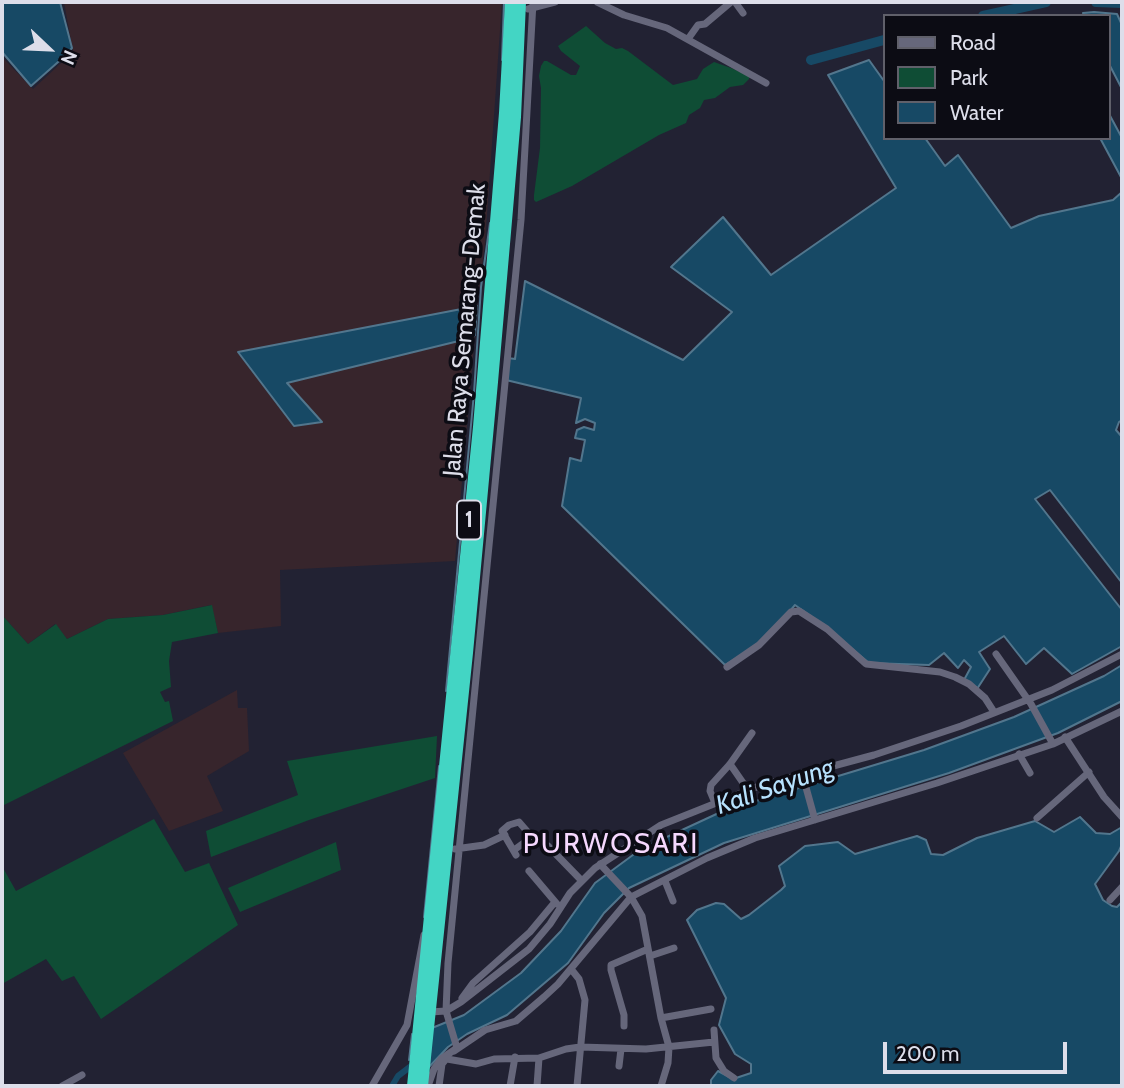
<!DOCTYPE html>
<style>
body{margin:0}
#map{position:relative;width:1124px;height:1088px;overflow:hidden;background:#223;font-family:Cabin,sans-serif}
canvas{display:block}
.frame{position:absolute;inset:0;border:4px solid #dddeea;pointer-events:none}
.legend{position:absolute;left:883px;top:14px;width:228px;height:126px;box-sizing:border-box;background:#0c0c14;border:2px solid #60606a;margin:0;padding:9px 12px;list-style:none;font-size:21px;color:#dddeea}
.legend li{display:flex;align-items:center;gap:14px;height:35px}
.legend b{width:35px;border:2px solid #60606a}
.north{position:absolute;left:14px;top:14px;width:70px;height:70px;-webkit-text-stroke:5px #0c0c14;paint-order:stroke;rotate:113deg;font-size:19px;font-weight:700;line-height:28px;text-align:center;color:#dddeea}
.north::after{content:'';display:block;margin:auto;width:24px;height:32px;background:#dddeea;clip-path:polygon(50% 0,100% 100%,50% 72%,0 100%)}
.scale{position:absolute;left:883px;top:1042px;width:184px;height:32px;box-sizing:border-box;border:4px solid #dddeea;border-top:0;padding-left:9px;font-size:21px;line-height:24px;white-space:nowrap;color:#dddeea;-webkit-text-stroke:5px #0c0c14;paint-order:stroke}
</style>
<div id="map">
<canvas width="1124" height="1088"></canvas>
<div class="frame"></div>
<ul class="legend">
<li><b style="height:9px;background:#66677b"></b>Road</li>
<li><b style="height:19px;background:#0f4d35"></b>Park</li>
<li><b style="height:19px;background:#174965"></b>Water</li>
</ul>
<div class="north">N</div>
<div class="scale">200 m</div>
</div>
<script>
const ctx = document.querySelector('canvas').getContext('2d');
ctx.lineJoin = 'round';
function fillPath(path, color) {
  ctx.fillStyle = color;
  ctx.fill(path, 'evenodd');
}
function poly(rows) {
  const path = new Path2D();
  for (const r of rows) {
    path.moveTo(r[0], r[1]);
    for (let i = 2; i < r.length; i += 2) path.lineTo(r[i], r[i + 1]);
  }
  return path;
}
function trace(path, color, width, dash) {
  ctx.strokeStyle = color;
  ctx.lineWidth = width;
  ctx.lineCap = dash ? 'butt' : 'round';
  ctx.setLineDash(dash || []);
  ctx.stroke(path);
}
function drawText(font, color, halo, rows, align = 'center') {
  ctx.font = font + ' Cabin,sans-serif';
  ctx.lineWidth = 7;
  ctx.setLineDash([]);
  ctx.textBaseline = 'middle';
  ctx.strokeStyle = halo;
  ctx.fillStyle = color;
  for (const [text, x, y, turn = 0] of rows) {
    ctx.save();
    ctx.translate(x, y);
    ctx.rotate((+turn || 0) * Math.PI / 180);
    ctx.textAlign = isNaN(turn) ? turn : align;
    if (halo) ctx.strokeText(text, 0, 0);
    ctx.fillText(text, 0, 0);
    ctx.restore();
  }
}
const industrial = poly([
 [64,2,502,2,485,243,477,306,238,352,294,426,321,422,287,383,471,338,475,335,455,561,280,570,281,626,218,633,211,605,163,615,108,619,67,639,55,624,28,644,2,615,2,57,33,89,73,52],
 [237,690,238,708,247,708,249,751,207,776,223,811,169,831,123,753]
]);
const green = poly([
 [586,26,605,43,616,49,622,48,628,51,673,85,697,79,703,69,714,62,731,68,749,76,749,79,743,85,730,87,715,98,704,100,700,108,689,115,686,123,659,135,572,186,536,202,534,200,534,195,540,148,541,88,539,76,541,66,544,61,547,61,571,75,576,75,580,66,561,51,558,46],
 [212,605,218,633,172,642,169,661,171,687,160,692,165,702,169,701,173,721,2,806,2,615,28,644,56,624,67,639,108,619,163,615],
 [437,736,435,778,309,820,211,857,206,831,298,795,287,761],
 [154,819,185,872,209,863,238,925,101,1019,74,976,62,981,46,959,2,984,2,866,16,891],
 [336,842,341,870,240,912,228,888]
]);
const water = poly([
 [2,2,60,2,72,48,66,55,31,86,2,52,2,2],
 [1094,12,1117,14,1122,25,1122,89,1108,62,1108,16,1084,16,1083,13,1094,12],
 [869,60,884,81,884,138,925,138,945,166,958,155,1011,228,1039,216,1113,200,1122,192,1122,420,1119,422,1116,430,1122,437,1122,583,1050,490,1035,499,1122,610,1122,646,1072,674,1044,648,1026,664,1004,636,979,652,990,669,977,689,964,680,971,667,964,660,958,668,944,653,929,665,869,663,826,627,795,605,775,629,753,648,725,665,562,506,570,458,581,461,585,440,575,438,577,430,584,427,594,430,595,423,585,419,576,423,581,398,506,380,508,358,515,359,525,281,683,360,732,312,671,267,723,217,771,275,896,188,828,75,869,60],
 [1108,112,1122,138,1122,179,1100,138,1108,138,1108,112],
 [477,306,475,335,471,338,287,383,322,422,294,426,238,352,477,306],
 [1122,665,1122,701,1058,733,949,773,724,843,629,888,604,913,568,963,507,1015,467,1034,448,1047,429,1067,432,1028,464,1015,521,973,561,931,595,883,641,849,723,811,924,750,1014,717,1104,676,1122,665],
 [1080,817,1096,833,1110,834,1122,827,1122,844,1119,851,1095,884,1103,900,1112,906,1117,907,1122,902,1122,1086,711,1086,711,1080,718,1071,733,1079,751,1073,751,1064,735,1054,719,1025,726,998,687,920,697,910,716,903,724,904,741,919,749,915,781,890,785,886,779,866,805,846,838,842,855,854,917,836,926,840,931,854,943,855,977,838,1035,821,1054,832,1080,817]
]);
const stream = poly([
 [502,60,504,2],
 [446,691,474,393,481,287,490,223],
 [424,917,439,766],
 [409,1060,412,1034]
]);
const canal = poly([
 [392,1086,398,1076,415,1063]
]);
const river = poly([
 [1096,2,1122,3],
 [983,16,1046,2],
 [811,60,884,40]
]);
const street = poly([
 [597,2,624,15,667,28,766,83],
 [735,2,743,13],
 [528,9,555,2],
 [688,39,698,25,705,24,731,2],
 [996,654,1031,704,1053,744],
 [727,667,759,645,791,612,799,611,827,629,866,664,940,672,955,677,969,684,985,698,994,712],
 [1065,737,1104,797,1122,817],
 [1019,754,1030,773],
 [730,764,748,790],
 [802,773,815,820],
 [715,803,710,791,711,785,730,764,752,733],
 [1037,818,1089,772],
 [548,846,582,881],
 [455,849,484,845,505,835],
 [514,850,532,837,519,822,509,825,502,831,516,855],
 [600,864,631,897,642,916,661,1018,669,1047,668,1063,661,1086],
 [529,871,557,904],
 [665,881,673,901],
 [1110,900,1122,887],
 [650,956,674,948],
 [571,969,579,979,585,1000,577,1086],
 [462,998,473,983,530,932,555,902],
 [430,1012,446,1011,461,1002,529,949,550,924,570,893,595,868,661,825,759,786,874,755,961,726,1052,690,1122,654],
 [661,1018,711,1009],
 [624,1026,624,1015,611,970,611,965,648,949],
 [714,1030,716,1058,724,1071,734,1078],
 [454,1051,485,1030,516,1021,544,997,558,984,631,897,707,858,755,838,937,783,1053,744,1122,711],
 [447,1059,476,1064,494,1059,539,1058,566,1049,580,1047,646,1049,714,1042],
 [619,1066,621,1049],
 [62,1086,82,1075],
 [372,1086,407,1025,424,935],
 [428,1086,434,1069,441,1059,457,1048,446,1011,448,963,521,220,533,2],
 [439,1086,442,1064,446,1059],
 [510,1086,515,1057],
 [537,1086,539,1058]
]);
const highway = poly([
 [413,1086,479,427,505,113,511,2],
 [422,1086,467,653,492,382,515,117,520,2]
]);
const shields = [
 [469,520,24]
];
const shieldNames = [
 ["1",469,520]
];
const streetNames = [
 ["Jalan Raya Semarang-Demak",465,330,-85]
];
const waterNames = [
 ["Kali Sayung",775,787,-19]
];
const quarterNames = [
 ["PURWOSARI",611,845]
];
fillPath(industrial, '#37252c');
fillPath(green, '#0f4d35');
fillPath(water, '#174965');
trace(water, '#52768d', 2);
trace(stream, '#52768d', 2);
trace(canal, '#174965', 6);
trace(river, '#174965', 10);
trace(street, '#66677b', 7);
trace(highway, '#43d5c4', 12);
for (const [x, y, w] of shields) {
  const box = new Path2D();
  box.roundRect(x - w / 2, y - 19.5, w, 39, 5);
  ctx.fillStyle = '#0c0c14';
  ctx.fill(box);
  trace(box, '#dddeea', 2);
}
drawText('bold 23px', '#dddeea', null, shieldNames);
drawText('24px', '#dddeea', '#0c0c14', streetNames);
drawText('italic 26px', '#b7e2fe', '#0c0c14', waterNames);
ctx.letterSpacing = '2px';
drawText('28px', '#f6d8fe', '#0c0c14', quarterNames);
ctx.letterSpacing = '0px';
</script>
